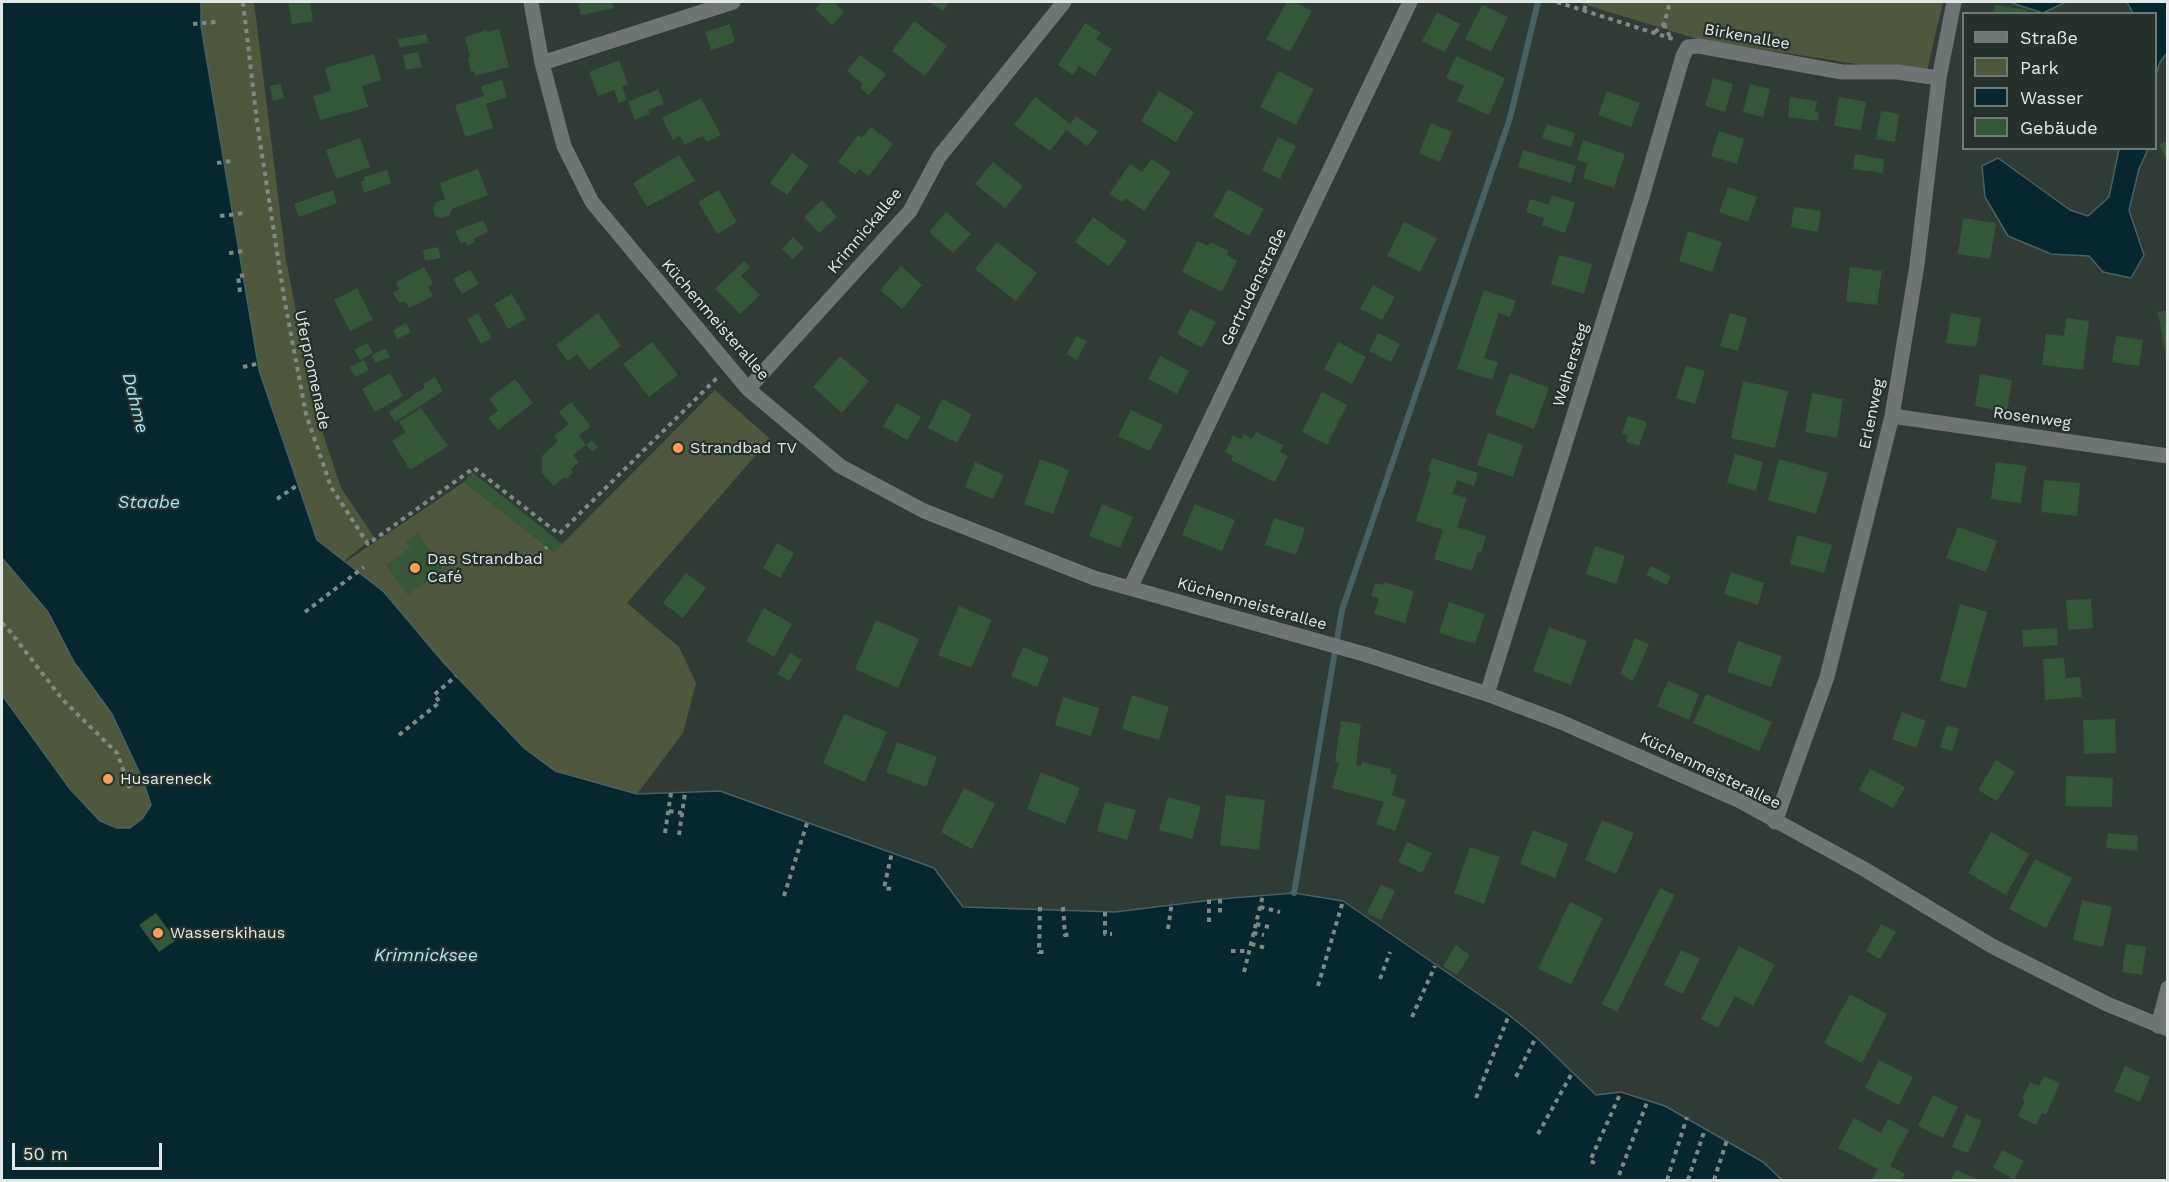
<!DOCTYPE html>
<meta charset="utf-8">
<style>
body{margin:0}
#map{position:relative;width:2169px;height:1182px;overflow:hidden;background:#303b36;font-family:"Work Sans",sans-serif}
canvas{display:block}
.frame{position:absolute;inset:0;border:3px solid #e1e8e6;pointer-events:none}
.legend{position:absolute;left:1962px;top:12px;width:195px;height:138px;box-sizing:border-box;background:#26312c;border:2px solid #717a76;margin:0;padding:8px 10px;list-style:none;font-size:18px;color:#e1e8e6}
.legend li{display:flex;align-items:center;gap:12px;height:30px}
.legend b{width:30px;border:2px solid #717a76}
.scale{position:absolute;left:12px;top:1143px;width:150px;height:27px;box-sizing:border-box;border:3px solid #e1e8e6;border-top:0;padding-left:8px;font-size:18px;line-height:21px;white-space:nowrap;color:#e1e8e6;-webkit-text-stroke:4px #26312c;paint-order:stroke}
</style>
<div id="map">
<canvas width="2169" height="1182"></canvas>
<div class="frame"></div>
<ul class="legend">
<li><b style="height:8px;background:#6e7574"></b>Straße</li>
<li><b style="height:16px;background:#4f573f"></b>Park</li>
<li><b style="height:16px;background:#08262d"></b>Wasser</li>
<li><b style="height:16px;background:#355638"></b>Gebäude</li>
</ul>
<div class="scale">50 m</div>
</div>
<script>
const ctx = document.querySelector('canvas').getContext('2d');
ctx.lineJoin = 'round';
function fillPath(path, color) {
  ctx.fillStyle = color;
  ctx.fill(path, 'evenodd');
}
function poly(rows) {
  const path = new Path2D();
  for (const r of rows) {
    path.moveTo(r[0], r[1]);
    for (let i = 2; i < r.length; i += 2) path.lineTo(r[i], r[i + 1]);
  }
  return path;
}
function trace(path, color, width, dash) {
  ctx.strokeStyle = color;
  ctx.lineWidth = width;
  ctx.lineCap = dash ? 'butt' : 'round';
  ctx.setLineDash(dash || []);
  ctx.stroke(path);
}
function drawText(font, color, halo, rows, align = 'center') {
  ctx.font = font + ' "Work Sans",sans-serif';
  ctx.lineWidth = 4.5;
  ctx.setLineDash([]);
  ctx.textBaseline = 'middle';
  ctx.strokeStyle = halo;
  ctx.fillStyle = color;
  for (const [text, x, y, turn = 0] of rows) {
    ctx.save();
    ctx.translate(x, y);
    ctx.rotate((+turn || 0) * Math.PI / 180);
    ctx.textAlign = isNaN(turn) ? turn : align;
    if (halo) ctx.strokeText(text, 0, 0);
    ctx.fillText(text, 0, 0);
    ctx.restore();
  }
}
const green = poly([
 [201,2,254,2,286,260,317,416,341,488,374,537,344,561,317,540,259,370,201,26],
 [1577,2,1943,2,1926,75,1697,39],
 [715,390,770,439,627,603,679,647,696,683,683,733,637,794,555,771,524,748,443,662,384,592,344,563,464,482,554,552],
 [2,558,48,612,74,662,112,714,143,780,151,806,142,819,130,828,117,828,100,821,70,789,2,695]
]);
const water = poly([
 [2,2,201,2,201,26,259,370,317,540,384,592,443,662,524,748,555,771,637,794,720,791,934,868,963,907,1115,912,1220,899,1294,893,1343,901,1509,1015,1536,1037,1596,1095,1621,1092,1665,1106,1763,1162,1782,1180,2,1180,2,695,70,789,100,821,117,828,130,828,142,819,151,805,143,780,112,714,74,662,48,612,2,558,2,2],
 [2009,2,2066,2,2043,13,2009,2],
 [2127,2,2167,2,2167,53,2160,62,2156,75,2156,14,2133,13,2127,2],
 [2119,149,2148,149,2139,169,2129,210,2144,255,2131,278,2103,272,2089,256,2051,254,2008,236,1985,197,1982,166,1998,158,2070,210,2088,216,2109,197,2119,149]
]);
const stream = poly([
 [1294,893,1342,610,1510,118,1538,2]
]);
const building = poly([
 [288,2,310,2,313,21,292,24],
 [578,2,612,2,614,8,581,15],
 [822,2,834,2,844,12,832,25,815,9],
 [929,2,949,2,943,11],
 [1287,2,1295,2,1312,11,1290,52,1266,39],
 [1482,5,1508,17,1491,52,1465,39],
 [1995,5,2027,10,2027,14,1994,14],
 [1437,12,1460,24,1445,52,1422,41],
 [914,21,947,46,925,76,892,51],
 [1085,23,1101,33,1096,39,1112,49,1095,76,1079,66,1073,75,1058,65],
 [730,24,735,42,711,50,705,32],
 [499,29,509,67,475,76,474,71,471,72,468,58,470,57,465,37,487,30,487,32],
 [426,34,428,43,400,47,398,39],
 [418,52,422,67,406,70,403,55],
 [374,54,381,80,362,86,368,107,320,120,313,96,331,91,325,68],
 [860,55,886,74,869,95,860,88,863,84,847,71],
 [1456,56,1505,78,1489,115,1457,101,1464,86,1446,78],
 [619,60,628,84,622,87,627,100,619,103,614,90,598,96,589,72],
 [1278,71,1314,89,1296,125,1260,107],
 [1713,78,1733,84,1725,112,1705,106],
 [502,80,507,97,486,104,493,128,465,137,455,105,484,96,481,86],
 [281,84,284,98,273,101,270,86],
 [1750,84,1770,89,1763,117,1743,112],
 [658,89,664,104,648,110,650,114,635,120,628,102],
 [1159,91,1194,112,1176,142,1141,121],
 [1607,91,1640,103,1631,127,1598,115],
 [1035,97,1070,124,1076,116,1098,132,1087,146,1066,130,1050,151,1014,125],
 [1790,97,1817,101,1815,112,1819,113,1818,121,1788,117],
 [1839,97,1866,102,1861,130,1834,126],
 [701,98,721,135,707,142,703,136,684,145,680,136,673,140,662,118],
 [1881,111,1899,114,1895,142,1876,139],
 [1431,123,1452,132,1440,162,1419,153],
 [1547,124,1575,133,1571,147,1542,138],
 [871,127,893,144,869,176,859,169,855,174,838,162,858,135,862,138],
 [1719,131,1744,139,1737,164,1711,156],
 [1278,137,1296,146,1280,179,1262,170],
 [360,138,370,167,336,179,326,150],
 [1583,140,1625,154,1614,188,1583,178,1588,163,1577,160],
 [2168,140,2168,163,2159,144],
 [1523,150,1576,166,1571,183,1518,167],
 [792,153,809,166,787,195,770,183],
 [1855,154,1884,159,1883,173,1853,169],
 [679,155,695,181,647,207,633,183],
 [1152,159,1171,172,1144,211,1125,198,1122,202,1109,194,1130,164,1142,172],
 [993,162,1023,186,1005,208,975,184],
 [478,169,488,195,452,209,449,216,442,218,435,216,433,209,436,202,445,199,440,183],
 [387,170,391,183,364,193,361,182,365,180,364,177],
 [1728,187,1757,197,1748,222,1719,212],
 [1228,189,1264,209,1249,236,1213,216],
 [333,190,337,203,299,217,294,204],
 [719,190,737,222,717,234,698,202],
 [1552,195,1575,203,1565,233,1542,225,1544,218,1526,212,1530,199,1549,205],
 [822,200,837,217,819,233,804,217],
 [1794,207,1821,211,1818,232,1791,227],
 [946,212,971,234,953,253,929,232],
 [1093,217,1127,241,1109,266,1075,242],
 [1963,218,1996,223,1990,259,1958,254],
 [483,220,488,232,473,239,475,242,467,246,466,242,461,244,455,231],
 [1404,222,1437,238,1420,272,1387,256],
 [1688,231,1722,242,1712,272,1679,261],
 [793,237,804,248,793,259,782,249],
 [1197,241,1208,246,1210,242,1229,251,1227,255,1237,261,1222,292,1182,272],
 [997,242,1037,273,1016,301,975,269],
 [438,247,441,258,425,261,423,250],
 [1559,255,1592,264,1584,294,1551,284],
 [744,261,750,267,741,276,760,295,740,314,715,289],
 [901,266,922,285,902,309,880,290],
 [424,267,433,284,428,287,433,296,409,308,405,301,399,303,393,293,399,289,396,282],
 [1850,267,1882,271,1877,305,1846,301],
 [470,270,479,284,462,294,453,279],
 [1373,285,1395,297,1382,320,1360,309],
 [357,288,373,320,350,331,334,300],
 [1484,290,1516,301,1510,317,1499,313,1484,358,1498,362,1492,380,1457,369],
 [512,294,526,319,508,329,494,304],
 [1190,309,1216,322,1202,348,1177,334],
 [2168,310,2168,356,2166,357,2158,312],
 [478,313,492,338,481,344,467,319],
 [598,313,621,346,589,370,577,354,568,361,556,345],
 [1730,313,1747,318,1738,351,1720,346],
 [1951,313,1981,318,1976,347,1946,343],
 [2066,318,2089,321,2083,370,2042,365,2046,334,2064,336],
 [406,323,411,332,397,339,393,330],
 [1378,333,1400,344,1391,362,1369,351],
 [1076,336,1087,341,1077,360,1067,354],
 [2116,336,2143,340,2139,366,2112,362],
 [652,342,678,375,649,397,623,364],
 [1338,342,1366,357,1352,384,1324,369],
 [367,343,373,353,360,360,354,350],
 [386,348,390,357,375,363,372,355],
 [840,356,869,381,842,413,813,387],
 [1160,356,1189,371,1177,394,1148,379],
 [364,360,369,370,355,377,350,367],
 [1686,366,1705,371,1695,404,1676,398],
 [390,373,403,396,375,412,362,389],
 [1510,373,1549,388,1534,429,1495,414],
 [1980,374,2012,380,2007,412,1975,406],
 [435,377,443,391,395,422,389,412,425,387,423,384],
 [515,379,533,403,498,430,488,418,498,411,489,399],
 [1743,381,1788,391,1775,448,1731,438],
 [1322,392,1347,405,1327,445,1302,432],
 [1812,393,1843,399,1837,438,1805,432],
 [942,399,972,414,957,443,928,428],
 [571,402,591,426,579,435,586,445,573,455,579,462,571,469,573,472,566,479,564,477,554,486,542,473,542,456,558,441,554,436,569,424,559,412],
 [897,403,921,417,907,440,883,426],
 [421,408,448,446,410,470,392,441,406,432,399,422],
 [1131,410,1163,425,1150,451,1118,436],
 [1628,416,1647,422,1639,446,1626,442,1628,435,1622,433],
 [1256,432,1283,445,1280,452,1288,456,1275,482,1231,460,1233,456,1225,452,1233,435,1241,439,1244,434,1252,439],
 [1488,433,1523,445,1513,477,1477,465],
 [592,440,598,447,593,452,586,445],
 [1735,454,1763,462,1756,491,1727,483],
 [1432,458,1478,473,1474,486,1457,480,1453,494,1467,498,1457,527,1486,536,1481,553,1478,552,1472,571,1434,559,1443,530,1416,521,1431,472,1428,471],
 [1040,459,1069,470,1053,514,1024,504],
 [1779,459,1828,473,1816,514,1768,500],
 [975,462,1004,475,993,499,965,487],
 [1996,462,2026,466,2021,503,1991,499],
 [472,472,555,538,562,544,554,552,464,482],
 [2044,480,2080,483,2077,516,2041,512],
 [1102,504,1133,517,1120,548,1089,536],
 [1195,504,1235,520,1222,551,1182,535],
 [1274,518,1305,528,1296,555,1265,545],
 [1958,527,1997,541,1986,572,1946,558],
 [418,533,443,569,408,595,386,565,410,548,406,542],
 [1797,535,1832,545,1824,573,1790,564],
 [777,543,794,553,780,578,763,568],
 [1595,546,1625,556,1616,584,1586,574],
 [1651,566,1671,576,1667,585,1646,575],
 [1731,572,1764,583,1758,605,1724,594],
 [686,573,706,588,683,618,663,603],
 [1384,582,1414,591,1405,623,1374,614,1379,598,1371,596,1375,583,1383,585],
 [2091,599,2093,628,2068,630,2066,600],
 [1449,602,1485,614,1475,644,1439,633],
 [1960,604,1987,612,1966,688,1940,681],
 [959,606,992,620,971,668,938,655],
 [764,608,792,624,774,657,746,641],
 [876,620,919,639,898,688,855,669],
 [1549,627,1587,641,1571,685,1533,671],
 [2057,628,2058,645,2023,647,2022,630],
 [1635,638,1649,644,1633,681,1620,674],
 [1738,641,1782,656,1771,687,1727,672],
 [1023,647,1049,658,1037,687,1011,676],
 [790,653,802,660,789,681,777,674],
 [2064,658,2066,678,2080,677,2082,697,2045,700,2043,659],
 [1668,681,1699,694,1689,720,1657,706],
 [1706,694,1772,722,1759,751,1693,723],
 [1132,695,1169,707,1159,740,1122,729],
 [1063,697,1099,708,1091,736,1055,725],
 [1902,712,1926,721,1916,748,1892,739],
 [844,714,887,732,865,782,823,763],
 [2115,719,2116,753,2084,754,2083,720],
 [1341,721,1361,724,1356,765,1361,766,1362,762,1391,769,1390,773,1397,775,1392,795,1406,800,1395,831,1376,824,1384,802,1332,788,1339,762,1335,762],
 [1947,725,1959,729,1952,751,1940,747],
 [897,742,937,757,926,787,886,772],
 [1996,760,2015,772,1997,801,1978,790],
 [1870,769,1905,787,1893,808,1859,790],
 [1041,772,1080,788,1065,824,1027,809],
 [2066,776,2113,778,2112,807,2065,806],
 [964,788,995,804,972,849,941,832],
 [1226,795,1265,800,1259,850,1220,845],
 [1168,797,1201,806,1192,839,1159,830],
 [1105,802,1136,810,1127,840,1097,831],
 [1602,820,1634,833,1616,874,1585,860],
 [1533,830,1568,844,1555,878,1520,864],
 [1991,832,2029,854,2006,895,1968,873],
 [2108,833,2138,836,2137,851,2106,848],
 [1407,842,1432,853,1422,873,1398,862],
 [1470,847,1500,857,1484,904,1454,893],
 [2035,859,2072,878,2046,928,2009,909],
 [1381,884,1395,891,1381,920,1367,913],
 [1660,888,1675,895,1617,1012,1602,1004],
 [2082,900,2112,907,2103,947,2073,940],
 [1570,902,1603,918,1571,984,1538,969],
 [156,913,176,940,159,952,139,925],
 [1881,924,1896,932,1880,959,1866,951],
 [2126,944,2146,947,2142,975,2122,972],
 [1456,945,1470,955,1457,975,1443,966],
 [1739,946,1775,965,1753,1006,1735,996,1718,1028,1701,1019],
 [1681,950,1700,959,1683,994,1664,985],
 [1850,994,1887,1014,1862,1063,1824,1043],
 [1879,1060,1913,1077,1899,1105,1865,1088],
 [2125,1066,2150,1077,2140,1102,2114,1091],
 [2044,1076,2060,1083,2046,1115,2042,1113,2036,1125,2018,1116,2025,1101,2022,1099,2030,1082,2039,1086],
 [1933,1095,1958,1107,1943,1138,1918,1126],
 [1966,1114,1982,1121,1968,1153,1952,1147],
 [1854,1118,1881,1133,1888,1119,1909,1130,1890,1166,1905,1174,1902,1180,1872,1180,1878,1169,1838,1148],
 [2002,1150,2024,1161,2014,1179,1993,1168],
 [1956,1170,1979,1180,1951,1180]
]);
const path = poly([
 [243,2,257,122,284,297,306,414,331,487,368,544,474,468,559,534,718,377],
 [1557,2,1673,39],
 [1584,10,1587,2],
 [193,24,216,22],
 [1664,24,1670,37],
 [1655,32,1664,24,1670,2],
 [217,163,231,161],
 [220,216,245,213],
 [229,253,244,251],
 [240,292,238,276,249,275],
 [243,367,260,363],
 [277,499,299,484],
 [539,555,547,547],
 [305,612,364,567],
 [2,623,9,630,62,699,117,753,131,791],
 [399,735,440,702,434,695,456,676],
 [669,811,682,813],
 [665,833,671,793],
 [679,835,685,793],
 [891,889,884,888,892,852],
 [784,896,807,823],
 [1220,899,1220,917],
 [1040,907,1039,952,1044,952],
 [1063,907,1065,935,1071,934],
 [1260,907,1280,912],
 [1105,912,1105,934,1112,934],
 [1209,922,1209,896],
 [1256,924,1269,927],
 [1168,929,1172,902],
 [1253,933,1264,935],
 [1251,944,1266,948],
 [1231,951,1249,951],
 [1244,972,1263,895],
 [1380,979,1390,952],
 [1318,986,1343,901],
 [1412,1017,1435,966],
 [1516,1077,1536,1037],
 [1476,1098,1509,1015],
 [1538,1134,1572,1073],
 [1595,1163,1590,1161,1621,1092],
 [1619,1175,1648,1100],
 [1667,1180,1687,1117],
 [1688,1180,1705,1129],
 [1714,1180,1727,1140]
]);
const minor = poly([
 [531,2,542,63,564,146,592,202,748,389,840,466,924,511,1094,578,1364,654,1487,694,1561,722,1740,801,1864,869,1992,946,2107,1004,2168,1029],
 [542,63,733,2],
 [748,389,910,211,939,157,1064,2],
 [1892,416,2168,456],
 [1130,588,1410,2],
 [1487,694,1641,200,1683,56,1688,47,1699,46,1842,72,1897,72,1939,78],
 [1775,822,1827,677,1892,416,1917,265,1939,78,1954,2],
 [2158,1026,2168,988]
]);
const markers = [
 [678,448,6,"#fd9c56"],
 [415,568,6,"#fd9c56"],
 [108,779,6,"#fd9c56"],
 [158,933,6,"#fd9c56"]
];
const streetNames = [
 ["Birkenallee",1747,37,10],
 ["Krimnickallee",865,231,-50],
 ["Gertrudenstraße",1254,287,-64],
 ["Küchenmeisterallee",715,320,49],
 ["Weihersteg",1571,365,-73],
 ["Uferpromenade",312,370,78],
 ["Erlenweg",1872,414,-78],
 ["Rosenweg",2032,418,8],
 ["Küchenmeisterallee",1252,604,16],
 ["Küchenmeisterallee",1710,771,26]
];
const poiNames = [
 ["Strandbad TV",690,448],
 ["Das Strandbad",427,559],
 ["Café",427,577],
 ["Husareneck",120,779],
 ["Wasserskihaus",170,933]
];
const waterNames = [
 ["Dahme",135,403,76],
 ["Staabe",149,503],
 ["Krimnicksee",426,956]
];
fillPath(green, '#4f573f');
fillPath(water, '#08262d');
trace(water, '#496064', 1.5);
trace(stream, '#496064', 6);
fillPath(building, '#355638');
trace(path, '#7f8884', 4, [4.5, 4.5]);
trace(minor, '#6e7574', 15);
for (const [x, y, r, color] of markers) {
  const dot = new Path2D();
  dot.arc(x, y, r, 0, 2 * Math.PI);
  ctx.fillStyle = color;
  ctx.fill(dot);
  trace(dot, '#26312c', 2);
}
drawText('16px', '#e1e8e6', '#26312c', streetNames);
drawText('16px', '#e1e8e6', '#26312c', poiNames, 'left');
drawText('italic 18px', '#a2e8fa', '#26312c', waterNames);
</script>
